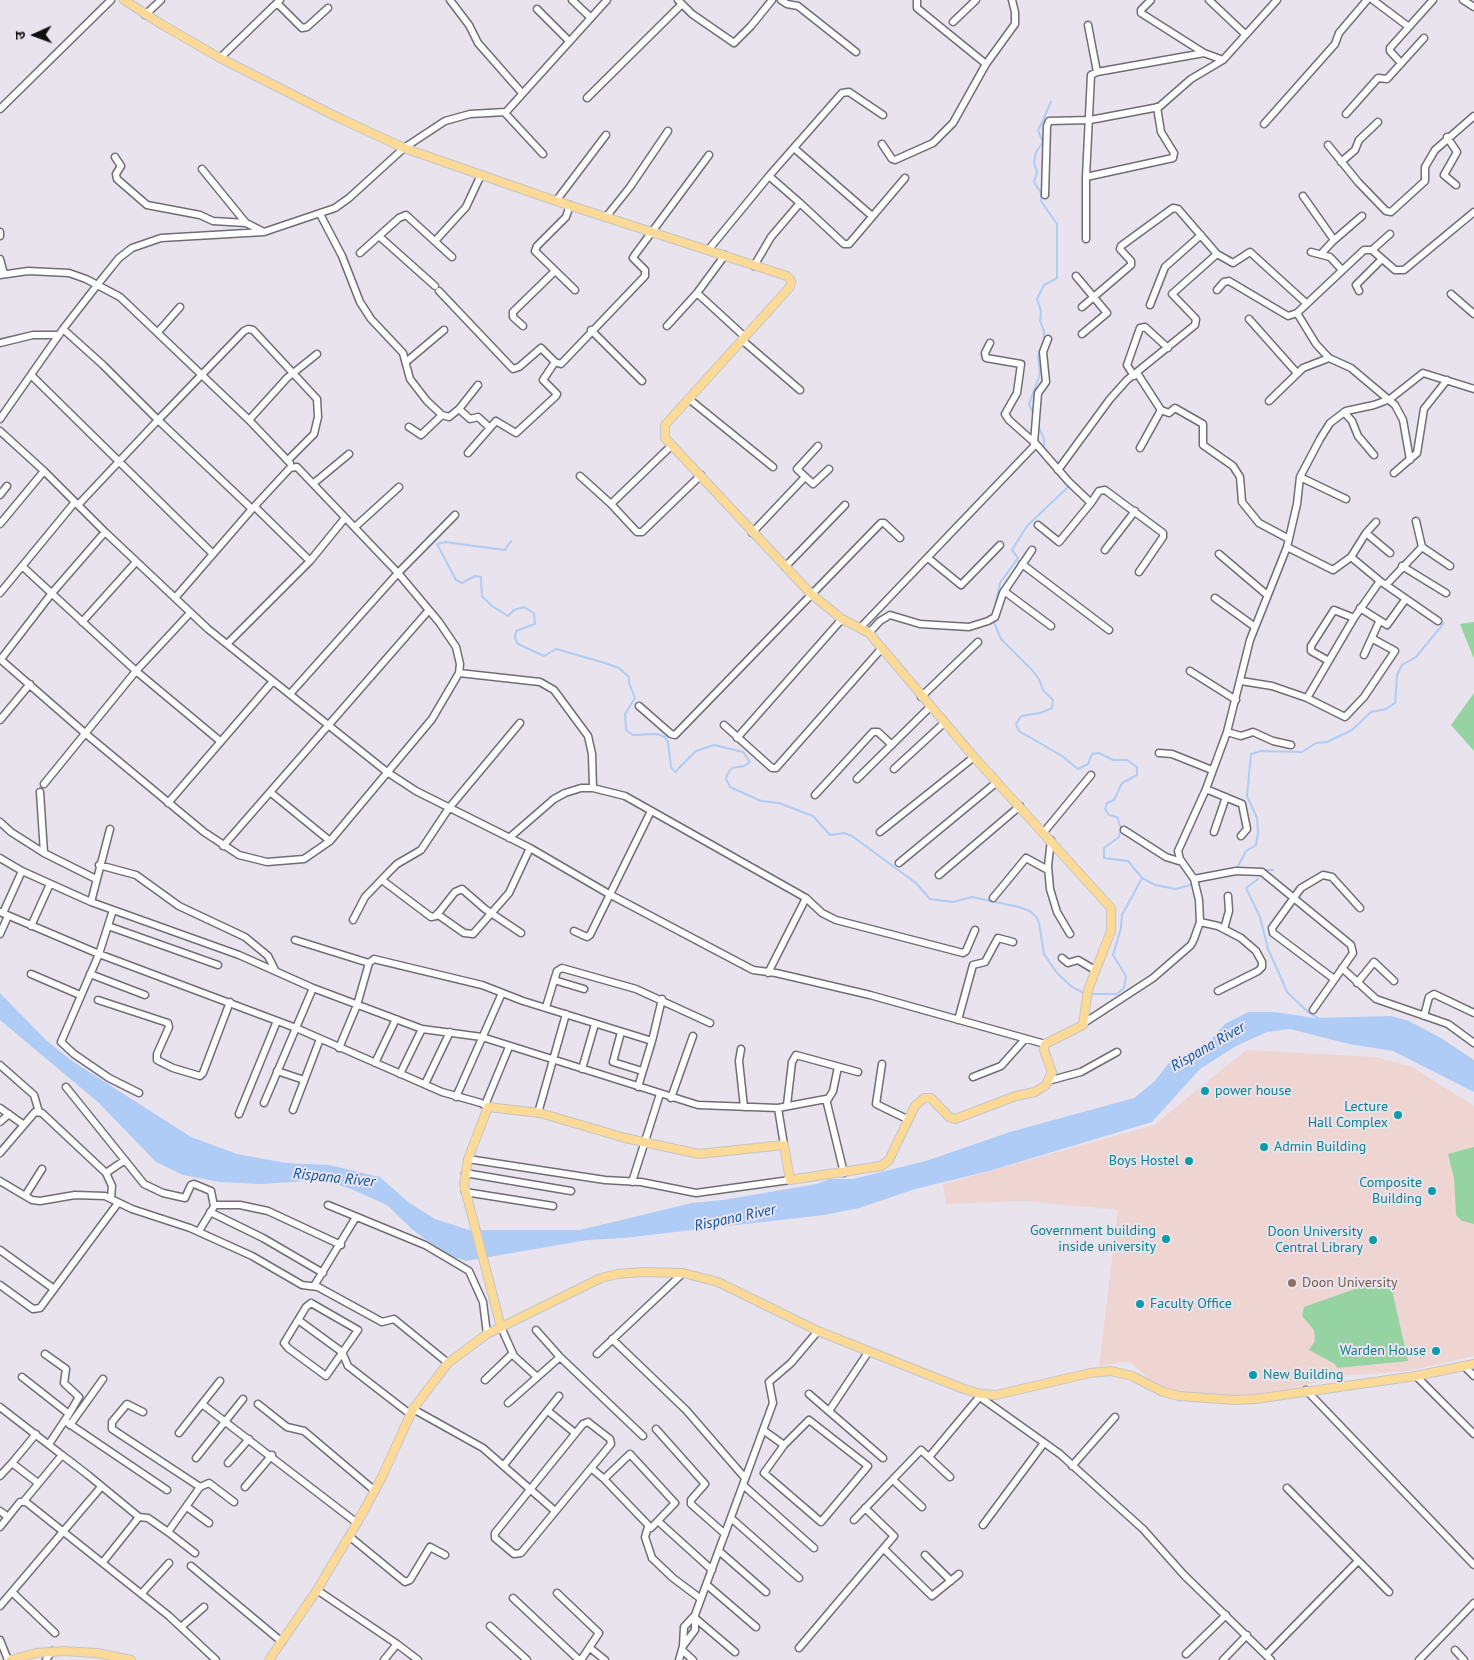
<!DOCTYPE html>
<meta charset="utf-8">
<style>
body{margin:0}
#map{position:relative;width:1474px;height:1660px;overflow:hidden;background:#e8e3ed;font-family:"PT Sans","Noto Sans Devanagari",sans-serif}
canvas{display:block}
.north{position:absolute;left:10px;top:10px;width:50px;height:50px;-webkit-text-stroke:4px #e8e3ed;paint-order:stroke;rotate:268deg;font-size:14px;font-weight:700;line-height:20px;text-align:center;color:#110f12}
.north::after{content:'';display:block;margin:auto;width:18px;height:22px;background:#110f12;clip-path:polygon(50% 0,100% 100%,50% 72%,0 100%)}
</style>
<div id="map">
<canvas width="1474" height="1660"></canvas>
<div class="north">उ</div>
</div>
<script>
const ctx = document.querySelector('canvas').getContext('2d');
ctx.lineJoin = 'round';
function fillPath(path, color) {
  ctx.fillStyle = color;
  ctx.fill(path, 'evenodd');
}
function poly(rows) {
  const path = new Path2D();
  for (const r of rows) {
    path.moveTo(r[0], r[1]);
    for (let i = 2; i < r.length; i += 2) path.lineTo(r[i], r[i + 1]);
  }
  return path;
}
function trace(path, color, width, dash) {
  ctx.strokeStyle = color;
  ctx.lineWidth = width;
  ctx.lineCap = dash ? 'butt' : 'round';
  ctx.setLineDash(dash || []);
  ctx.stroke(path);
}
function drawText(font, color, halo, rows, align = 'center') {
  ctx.font = font + ' "PT Sans",sans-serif';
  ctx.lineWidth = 4;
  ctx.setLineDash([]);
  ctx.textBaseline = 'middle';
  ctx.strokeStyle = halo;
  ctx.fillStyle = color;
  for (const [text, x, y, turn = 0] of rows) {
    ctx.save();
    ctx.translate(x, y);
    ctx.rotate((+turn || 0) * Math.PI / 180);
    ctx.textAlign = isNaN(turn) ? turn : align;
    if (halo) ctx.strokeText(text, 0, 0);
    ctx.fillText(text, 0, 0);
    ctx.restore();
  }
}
const education = poly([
 [1246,1050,1376,1057,1412,1067,1474,1106,1474,1356,1407,1371,1341,1376,1288,1389,1239,1396,1179,1392,1154,1383,1131,1363,1123,1362,1099,1366,1118,1210,1025,1201,946,1204,943,1184,1154,1125]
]);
const green = poly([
 [1474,622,1474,659,1460,624],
 [1474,693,1474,751,1451,725],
 [1474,1147,1474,1224,1462,1221,1456,1215,1454,1178,1448,1154],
 [1389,1277,1408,1361,1337,1368,1335,1364,1309,1350,1315,1341,1314,1330,1302,1316,1304,1307]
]);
const water = poly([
 [0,993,46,1040,72,1061,191,1137,237,1154,286,1163,329,1165,380,1177,408,1202,435,1219,469,1230,580,1230,692,1203,723,1200,817,1184,830,1179,853,1179,926,1161,1010,1132,1134,1098,1155,1081,1168,1064,1206,1045,1225,1024,1248,1012,1275,1012,1314,1018,1391,1016,1409,1021,1441,1038,1474,1060,1474,1092,1393,1051,1349,1044,1290,1029,1267,1032,1236,1046,1200,1069,1152,1122,989,1171,915,1189,859,1208,824,1215,623,1238,587,1240,466,1261,445,1254,413,1230,387,1205,351,1189,324,1180,261,1184,220,1182,183,1175,156,1162,99,1103,0,1020]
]);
const stream = poly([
 [1034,416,1029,404,1040,374,1038,356,1044,340,1044,331,1040,321,1041,311,1037,299,1044,285,1057,278,1057,224,1041,201,1041,193,1034,182,1037,173,1034,162,1036,152,1043,142,1038,131,1051,102],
 [1037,423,1044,439,1044,449],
 [511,541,505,550,445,542,437,544,456,580,462,583,475,576,481,577,482,596,492,606,508,616,514,610,524,607,534,613,535,624,516,631,515,638,518,644,544,656,556,649,605,663,619,668,629,677,629,683,635,698,625,714,626,730,633,735,657,734,665,737,668,742,671,767,675,772,696,751,714,745,743,752,750,762,744,766,732,768,728,773,726,779,730,787,761,801,779,803,813,816,830,835,844,833,852,836,916,883,930,899,953,902,972,897,1019,907,1030,911,1037,918,1039,923,1044,954,1057,973,1072,987,1084,993],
 [993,616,1000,583,1018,558,1012,550,1027,526,1069,486],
 [993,620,1001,639,1032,670,1039,679,1043,690,1053,700,1052,708,1040,713,1021,716,1016,724,1019,731,1062,756,1078,769,1088,764,1092,754,1099,753,1113,760,1127,760,1137,767,1137,775,1122,783,1114,800,1107,803,1105,809,1109,815,1117,817,1121,828,1119,837,1104,848,1104,858,1128,861,1142,878,1155,885,1176,889,1190,885],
 [1236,870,1246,851,1256,845,1258,833,1257,818,1247,796,1251,754,1261,751,1302,752,1316,743,1327,742,1352,730,1371,712,1386,709,1395,703,1397,675,1402,665,1416,657,1444,623],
 [1264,870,1273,870],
 [1258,879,1246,888,1260,917,1268,949,1282,980,1287,992,1308,1012,1320,1019],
 [1093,994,1117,994,1124,988,1126,976,1113,955,1121,928,1122,915,1142,878]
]);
const minor = poly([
 [450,0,469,25,478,43,522,93],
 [572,0,590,17],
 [678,0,692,14,734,43,751,26,772,0],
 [781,0,787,4,798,6,856,52],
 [917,0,917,8,986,64],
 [1151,0,1141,10,1141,13,1204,53],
 [1209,0,1245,34],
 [1373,0,1409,27],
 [1463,0,1474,7],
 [277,3,302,28,307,27,328,8],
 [537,9,569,41],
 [145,15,161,0],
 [953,22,976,0],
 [1088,25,1097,72],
 [220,58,280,0],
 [1401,63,1390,51,1390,48,1433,0],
 [587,98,682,4],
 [0,109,111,0],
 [505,113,543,154],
 [1346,114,1378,78,1387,79,1424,38],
 [1264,124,1335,44,1339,33,1367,0],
 [1447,137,1457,152,1444,175,1456,185],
 [882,144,892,159,895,160,933,143,953,123,986,64,1015,24,1015,12,1012,0],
 [1328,145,1358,182,1386,211,1391,212,1425,181,1425,167,1435,150,1474,116],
 [794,148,872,216],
 [115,157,121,166,116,174,117,179,147,205,200,215,213,221,246,223],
 [1341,162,1355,150,1359,140,1378,122],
 [202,169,246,223,262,231],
 [769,176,842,93,849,92,883,115],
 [1086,177,1173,158,1174,153,1161,132,1157,107],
 [1045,195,1047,126,1049,121,1090,120,1159,107,1191,79,1223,60,1277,0],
 [1303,196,1334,240],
 [556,201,606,135],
 [800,203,844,244,849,244,905,178],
 [570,205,566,217,537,246,535,251,575,290],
 [320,214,342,256,360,302,371,319,403,353,410,379,427,401,442,415,449,417,459,409,478,385],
 [606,217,630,187,668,131],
 [0,232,0,236],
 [380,237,435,286],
 [1086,239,1086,177,1091,75,1097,72,1204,53,1223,60],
 [436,240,466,207,481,175],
 [709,249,769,176,800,203,771,237,754,266],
 [1372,250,1390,234],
 [1311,252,1330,257,1342,270],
 [360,253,399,218,406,215,452,257],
 [1321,254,1333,241,1362,216],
 [0,259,4,274],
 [0,275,28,271,69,273,86,279,120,297,249,420,290,463],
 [1076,276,1107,313,1082,334],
 [1217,290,1224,282,1229,281,1288,316,1297,313],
 [439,291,513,369,519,367,541,348,555,362,561,364,645,276,645,270,633,258,634,256,709,155],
 [1359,291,1356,285,1381,260],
 [697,293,745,337],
 [1451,294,1474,314],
 [1150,305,1165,267,1201,235],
 [1082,307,1131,265,1131,261,1120,249,1121,246,1173,208,1178,209,1217,254],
 [1249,319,1297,373],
 [523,326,513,317,513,312,555,271],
 [667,326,697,293,725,255],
 [63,329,103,365,158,420,244,331,248,329,253,330,317,399,318,417,314,434,288,460],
 [591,330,642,381],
 [158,332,180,307],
 [742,340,800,390],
 [0,343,33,335,59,335],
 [406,362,444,330],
 [1137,373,1161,410,1140,448],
 [31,375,213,554],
 [1134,376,1127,365,1140,328,1145,327,1168,348],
 [689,399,773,467],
 [1269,401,1303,368,1329,358],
 [459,409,470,419,478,417,490,428],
 [1161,410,1169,413,1175,408,1203,424,1203,445,1233,466,1240,477,1242,502,1259,523,1289,539],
 [1344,412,1352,421,1358,436,1374,455],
 [0,419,63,329,98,284,119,258,132,248,161,238,264,232,335,208,349,198,404,148,445,121,470,114,506,112,607,0],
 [249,420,287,378,317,354],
 [409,427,421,435,442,415],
 [0,431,44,471,0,524],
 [1034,443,1038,393,1046,382,1043,352,1048,339],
 [1036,444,1069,482,1091,503,1099,491,1105,490,1163,533,1163,537,1139,572],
 [818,446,797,469,813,484,829,469],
 [468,453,496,421,516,433,556,396,557,394,543,380,555,362],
 [1410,460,1403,420,1395,405,1351,368,1329,358,1316,344,1297,313,1364,250,1372,250,1395,270,1404,270,1474,212],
 [1058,470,1110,399,1127,380,1195,325,1196,319,1172,294,1217,254,1233,263,1250,252,1306,303],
 [1394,473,1417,453,1424,409,1447,380],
 [580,476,611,504,671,446],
 [1300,477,1346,499],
 [314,483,349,454],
 [0,495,7,486],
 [611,504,637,532,642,532,701,475],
 [255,507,310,561],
 [1038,525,1059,542,1091,503],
 [355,527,399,487],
 [105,532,208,629,387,772,416,791,530,848,609,894,753,970,776,973,870,995,1045,1044],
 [752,533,805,477],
 [1366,533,1376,522],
 [1287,547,1333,570,1351,557,1380,581,1354,618,1307,698],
 [1422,547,1450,566],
 [1105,550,1135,511],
 [1219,554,1266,594],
 [1351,557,1366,533,1390,553],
 [928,558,961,585,1000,545],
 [1022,564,1109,630],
 [22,566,136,671,220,741],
 [1402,566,1446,593],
 [785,567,845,505],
 [1383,583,1438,621],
 [1386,585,1422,547,1416,521],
 [1004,591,1051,626],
 [0,593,75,502],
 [175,598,252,509],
 [1215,598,1255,627],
 [1360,608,1387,625,1405,600],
 [82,622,136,562],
 [861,627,1036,444,1009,420,1005,414,1017,393,1021,364,986,358,985,353,990,343],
 [869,633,880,621,890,615,920,624,969,627,988,621,995,617,1003,593,1032,550],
 [228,643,310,561,345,518],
 [1364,655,1379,622],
 [0,659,86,734,204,832,239,855,267,862,304,859,330,841,432,719,459,673,460,664,456,647,439,622,398,573,297,467,290,468,252,509,158,420,78,505,44,471],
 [1,659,52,593,105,532,78,505],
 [1327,660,1311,651,1311,646,1334,610,1354,618],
 [1190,671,1236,700],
 [459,673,540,682,554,690,588,736,592,754,593,788],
 [1241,681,1272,686,1307,698,1345,717,1364,697,1395,651,1373,639],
 [290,694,398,573,455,515],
 [921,697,978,642],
 [639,706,671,734,675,735,881,523,884,523,900,538],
 [0,720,30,684],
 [724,725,772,768,776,768,882,648],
 [1227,732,1241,736,1253,732,1273,741,1291,745],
 [737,738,842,619],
 [1159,753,1172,754,1212,770],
 [894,769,944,723],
 [857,779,930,707],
 [44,784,136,671,190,613],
 [1206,789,1242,804,1247,829,1241,836],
 [40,792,44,853],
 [270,792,330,841],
 [815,795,873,732,878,732,892,745],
 [168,803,273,681],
 [0,822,11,832,44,853,96,879],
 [1124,830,1166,857,1182,862],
 [880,832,974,757],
 [1044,832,1091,775],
 [1214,832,1226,797],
 [509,838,554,799,565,793,581,788,593,788,625,796,806,898,768,973],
 [1051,840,1048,866,1050,889,1057,912,1070,934],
 [223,846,429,610],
 [0,858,22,871,91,902,239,955,313,988,422,1029,482,1037,698,1105,778,1108,826,1099,844,1173],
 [899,863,997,782],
 [99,865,136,875,179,906,245,937,268,956,275,970],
 [939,875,1020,806],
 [1194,879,1236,871,1262,872,1351,945,1353,953,1313,1010],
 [382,880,431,917,436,916,455,892,462,889,485,909,521,933],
 [806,898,822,913,836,920,963,953,966,951,975,930],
 [993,898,1026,858,1048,870],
 [91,902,110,829],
 [113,910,99,954,61,1042,74,1054,109,1078,139,1093],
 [0,912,99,954,296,1028,442,1092,481,1103,488,1107],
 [3,913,22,871],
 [437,914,464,933,473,934,509,893,530,848],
 [353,920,365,897,389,872,397,864,421,850,449,808,520,723],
 [1200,922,1218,926,1241,938,1256,951,1262,962,1262,967,1258,971,1218,991],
 [31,926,50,884],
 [108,926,218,965],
 [1224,929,1229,911,1228,896],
 [574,931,587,937,590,935,651,811],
 [0,934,8,916],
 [295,940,369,963],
 [1062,958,1068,963,1078,960,1095,970],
 [1342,968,1376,999,1448,1024,1474,1043],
 [31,974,80,995],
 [90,974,145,995],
 [1334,979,1273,933,1272,928,1301,888,1323,875,1332,877,1360,908],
 [554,980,584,989],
 [1357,983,1374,962,1394,981],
 [98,1000,168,1023,169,1027,157,1054,157,1060,173,1068,200,1076,203,1073,230,1002],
 [546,1007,557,971,562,968,636,989,710,1023],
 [1424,1016,1429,997,1434,994,1474,1013],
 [958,1020,973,965,985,962,998,938,1013,942],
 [1084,1023,1153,978,1191,945,1194,939,1200,922,1199,900,1194,879,1180,859,1178,851,1206,789,1227,732,1250,640,1287,547,1297,504,1300,477,1320,439,1330,423,1346,411,1374,405,1390,399,1423,373,1474,389],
 [621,1032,613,1062,642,1071],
 [652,1041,662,999],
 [339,1048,357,1005,369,963,374,959,482,985,523,1001,652,1041,638,1087],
 [741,1049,739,1061,744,1107],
 [375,1063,396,1019],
 [882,1064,876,1104,907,1119],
 [0,1065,34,1095,39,1112],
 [582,1069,595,1024],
 [277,1071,304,1080],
 [400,1074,422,1029],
 [973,1077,1001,1066,1025,1039],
 [1048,1081,1081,1072,1117,1052],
 [425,1084,450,1032],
 [66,1087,144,1184,163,1193,185,1198,191,1185,194,1184,211,1191,214,1206],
 [456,1097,502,993],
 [671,1098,693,1036],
 [827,1101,833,1091,838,1067],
 [264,1103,313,988],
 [485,1105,509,1047],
 [787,1105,792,1062,796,1055,858,1072],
 [0,1108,24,1125],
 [778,1108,784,1145],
 [293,1110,320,1039],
 [538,1113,566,1014],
 [239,1114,277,1021],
 [0,1122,9,1114],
 [0,1153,35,1112,42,1113,106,1173,112,1186,111,1198],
 [468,1159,605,1180,641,1182,696,1193,790,1180],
 [106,1173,125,1160],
 [465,1173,571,1191],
 [0,1181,32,1200,40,1201,75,1195,105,1196,132,1209,190,1228,252,1256,302,1285,318,1287,382,1322,394,1319,448,1363],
 [632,1182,660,1094],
 [465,1192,553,1206],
 [25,1196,42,1169],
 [328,1205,425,1245,469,1271,483,1302,487,1334],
 [210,1212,263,1238,323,1273],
 [199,1231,215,1205,240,1205,268,1211,341,1245],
 [0,1250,54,1289],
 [0,1285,33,1309,40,1308,118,1203],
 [314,1286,356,1217],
 [311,1303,358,1330,326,1376,288,1348,284,1343,306,1307,311,1303],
 [301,1322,342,1352,348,1366,410,1414],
 [501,1327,514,1356,536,1376],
 [536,1330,560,1357],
 [612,1339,686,1410,745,1478],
 [45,1354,66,1369,64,1383,79,1397,69,1414],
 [597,1354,683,1273],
 [1464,1366,1474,1376],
 [1416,1376,1474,1434],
 [22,1377,69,1414,49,1444],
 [485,1380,512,1354],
 [1306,1390,1474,1565],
 [809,1394,883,1458],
 [980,1397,1060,1454,1113,1502,1143,1529,1184,1575,1271,1660],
 [508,1403,560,1357,643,1436],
 [202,1404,357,1523],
 [258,1404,287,1427,304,1431,375,1491],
 [0,1407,62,1455],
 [413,1409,483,1448,555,1511],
 [548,1411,575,1433],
 [829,1411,869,1351],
 [65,1421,167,1490],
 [588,1422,610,1439,611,1444,521,1553,514,1554,495,1538,495,1533,583,1424,588,1422],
 [70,1425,103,1379],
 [656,1429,705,1484,691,1500,691,1504,725,1534],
 [763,1430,784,1445,809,1420,868,1466,821,1522,764,1473,784,1445],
 [179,1433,220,1381],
 [630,1454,675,1503,651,1528,604,1479,630,1454],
 [929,1457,981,1395],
 [196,1458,243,1399],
 [12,1463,36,1434],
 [228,1463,249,1439],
 [504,1465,559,1396],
 [1072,1466,1115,1417],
 [591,1468,603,1478],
 [0,1476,12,1463,38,1483],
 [893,1480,922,1507],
 [743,1485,814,1548],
 [200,1487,209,1483,234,1502],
 [245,1487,272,1455],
 [1287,1488,1389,1592],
 [24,1501,62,1455,88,1475,139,1517,103,1562],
 [187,1507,209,1523],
 [0,1511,8,1517],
 [139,1517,148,1518,168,1532,200,1487,112,1429,112,1422,127,1404,143,1412],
 [731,1518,799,1578],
 [854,1520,921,1450,950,1477],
 [659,1522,712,1570],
 [983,1525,1044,1443],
 [0,1527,20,1502,26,1502,169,1616,216,1660],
 [648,1527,645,1537,652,1558,673,1578,701,1599],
 [168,1532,195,1553],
 [349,1536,405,1582,410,1580,430,1547,445,1555],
 [884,1549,932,1596,959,1574],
 [719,1551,766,1592],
 [925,1555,951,1581],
 [191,1566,282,1642],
 [707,1585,756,1627],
 [317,1590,397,1644,384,1660],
 [12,1592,55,1633],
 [142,1593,169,1563],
 [557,1593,599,1633,581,1660],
 [513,1598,579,1660],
 [0,1606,101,1487],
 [695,1618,735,1652],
 [490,1626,527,1660],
 [181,1627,204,1607],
 [0,1640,8,1660],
 [397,1644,418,1660],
 [683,1646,695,1630,695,1615,773,1403,769,1382,791,1363,818,1331],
 [590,1648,605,1660],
 [799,1648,894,1536,865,1508],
 [682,1650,693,1660],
 [1455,1650,1464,1660],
 [1186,1654,1226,1615],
 [1266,1655,1358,1561],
 [46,1660,52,1651],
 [679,1660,683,1646,684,1627,695,1615],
 [1223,1660,1247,1635],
 [1419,1660,1474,1603]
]);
const major = poly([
 [124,0,161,24,220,58,337,117,404,148,556,201,787,276,791,281,790,287,665,425,665,438,811,594,842,619,869,633,974,757,1111,908,1111,931,1088,990,1083,1025,1045,1044,1044,1050,1052,1072,1046,1085,1035,1092,1016,1096,955,1119,949,1117,931,1098,924,1098,915,1106,889,1160,881,1166,790,1180,784,1145,699,1154,625,1138,540,1113,488,1107,468,1159,464,1185,501,1327],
 [11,1660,36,1653,64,1651,97,1653,131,1660],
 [269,1660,317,1590,357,1523,381,1479,413,1409,448,1363,487,1334,601,1278,617,1274,644,1272,683,1273,718,1282,818,1331,964,1389,981,1394,996,1395,1090,1373,1111,1371,1132,1376,1163,1392,1179,1396,1235,1400,1255,1399,1416,1376,1474,1364]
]);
const markers = [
 [1205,1091,5,"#0f9aa8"],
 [1398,1115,5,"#0f9aa8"],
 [1264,1147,5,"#0f9aa8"],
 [1189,1161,5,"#0f9aa8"],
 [1432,1191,5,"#0f9aa8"],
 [1166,1239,5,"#0f9aa8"],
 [1373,1240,5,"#0f9aa8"],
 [1292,1283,5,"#8d6e63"],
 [1140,1304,5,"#0f9aa8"],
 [1436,1351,5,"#0f9aa8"],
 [1253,1375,5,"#0f9aa8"]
];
const cultureNames = [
 ["power house",1215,1091,"left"],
 ["Lecture",1388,1107],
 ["Hall Complex",1388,1123],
 ["Admin Building",1274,1147,"left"],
 ["Boys Hostel",1179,1161],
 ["Composite",1422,1183],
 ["Building",1422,1199],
 ["Government building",1156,1231],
 ["inside university",1156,1247],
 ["Doon University",1363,1232],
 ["Central Library",1363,1248],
 ["Faculty Office",1150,1304,"left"],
 ["Warden House",1426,1351],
 ["New Building",1263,1375,"left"]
];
const educationNames = [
 ["Doon University",1302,1283]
];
const waterNames = [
 ["Rispana River",1208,1047,-30],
 ["Rispana River",334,1178,6],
 ["Rispana River",735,1218,-12]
];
fillPath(education, '#efd5d2');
fillPath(green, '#95d3a2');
fillPath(water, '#aeccf5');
trace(stream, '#aeccf5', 2);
trace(minor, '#716c75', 9);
trace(major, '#c6c5c6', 10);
trace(minor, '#fff', 6);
trace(major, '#fbd997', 8);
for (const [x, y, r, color] of markers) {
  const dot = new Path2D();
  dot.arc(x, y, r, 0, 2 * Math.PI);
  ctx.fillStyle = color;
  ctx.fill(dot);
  trace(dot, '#e8e3ed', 2);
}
drawText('14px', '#0d838f', '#e8e3ed', cultureNames, 'right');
drawText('14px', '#785e54', '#e8e3ed', educationNames, 'left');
drawText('italic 15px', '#0c529e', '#e8e3ed', waterNames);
</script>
